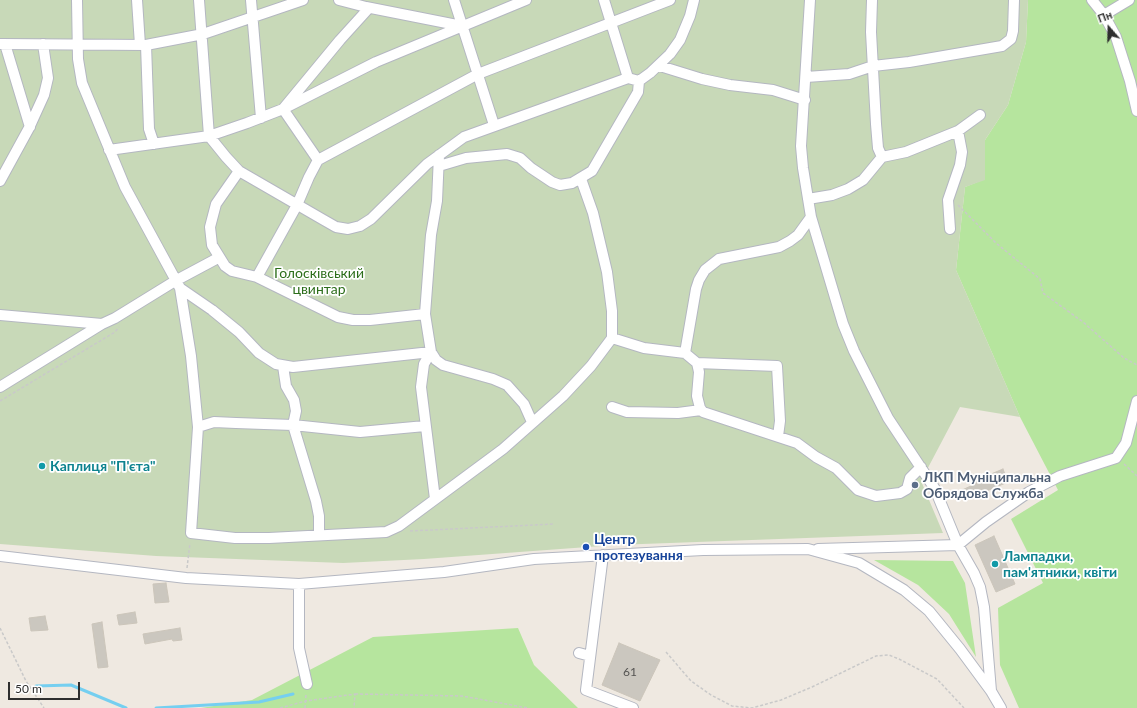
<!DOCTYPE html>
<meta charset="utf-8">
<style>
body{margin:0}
#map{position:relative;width:1137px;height:708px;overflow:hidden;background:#efe9e1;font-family:Lato,sans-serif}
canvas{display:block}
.north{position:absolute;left:1089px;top:8px;width:40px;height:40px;-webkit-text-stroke:3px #fff;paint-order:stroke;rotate:340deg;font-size:11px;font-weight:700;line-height:16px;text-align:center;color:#2e2e2e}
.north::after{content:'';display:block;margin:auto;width:14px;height:18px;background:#2e2e2e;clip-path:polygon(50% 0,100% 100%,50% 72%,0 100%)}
.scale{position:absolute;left:8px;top:682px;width:72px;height:18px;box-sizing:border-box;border:2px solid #2e2e2e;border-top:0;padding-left:5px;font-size:12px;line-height:14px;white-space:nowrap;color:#2e2e2e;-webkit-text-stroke:3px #fff;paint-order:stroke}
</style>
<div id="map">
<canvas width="1137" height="708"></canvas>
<div class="north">Пн</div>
<div class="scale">50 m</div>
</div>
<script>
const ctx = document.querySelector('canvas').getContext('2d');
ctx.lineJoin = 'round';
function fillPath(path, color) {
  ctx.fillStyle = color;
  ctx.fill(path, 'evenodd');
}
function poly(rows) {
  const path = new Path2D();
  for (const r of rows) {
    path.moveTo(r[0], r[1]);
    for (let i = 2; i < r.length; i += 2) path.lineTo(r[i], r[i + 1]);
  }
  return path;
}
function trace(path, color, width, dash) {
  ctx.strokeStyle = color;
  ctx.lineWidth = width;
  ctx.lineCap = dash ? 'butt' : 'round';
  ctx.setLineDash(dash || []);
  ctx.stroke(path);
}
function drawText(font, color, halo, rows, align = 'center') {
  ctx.font = font + ' Lato,sans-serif';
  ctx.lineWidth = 3.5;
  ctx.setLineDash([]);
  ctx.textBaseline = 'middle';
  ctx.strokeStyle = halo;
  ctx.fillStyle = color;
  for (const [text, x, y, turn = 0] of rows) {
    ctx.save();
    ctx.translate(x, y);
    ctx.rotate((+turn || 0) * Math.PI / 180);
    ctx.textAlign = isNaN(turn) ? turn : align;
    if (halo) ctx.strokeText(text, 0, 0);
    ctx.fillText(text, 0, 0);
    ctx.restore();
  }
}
const green = poly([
 [1028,0,1137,0,1137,708,1019,708,1000,665,998,608,1043,583,1011,519,1058,490,1020,417,956,270,965,187,985,179,985,140,1008,105,1026,42],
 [874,560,953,561,965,583,976,657,949,614,918,585],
 [518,628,534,665,578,708,201,708,252,700,373,637]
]);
const cemetery = poly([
 [0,0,1028,0,1026,42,1008,105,985,140,985,180,965,187,956,270,1020,417,960,407,921,481,943,533,615,545,424,559,343,563,156,556,0,544]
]);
const stream = poly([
 [36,686,71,685,126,708],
 [156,708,259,702,293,694]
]);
const building = poly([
 [1003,469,1008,482,977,495,976,493,963,498,960,491,973,485,972,482,1003,469],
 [994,536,1015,584,996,592,975,545,994,536],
 [166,583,169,602,155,603,153,584,166,583],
 [135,612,137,623,119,625,117,615,135,612],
 [45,616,48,630,31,631,29,618,45,616],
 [102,622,108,667,98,668,92,624,102,622],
 [180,628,182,640,173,641,172,639,145,644,143,634,180,628],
 [619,643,660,660,640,701,602,685,619,643]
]);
const path = poly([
 [958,205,996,243,1040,279,1043,293,1083,322,1124,358,1137,365],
 [0,401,115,332,119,327],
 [1124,464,1137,476],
 [410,531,554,524],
 [187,568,190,543],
 [0,628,26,681,44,708],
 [666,652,691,681,711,695,732,706,752,708,781,700,812,687,876,656,889,655,899,659,937,679,964,708],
 [355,694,462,696,528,708],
 [280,708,306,701,355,694,354,708],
 [305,708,306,694]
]);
const minor = poly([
 [77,0,78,59,82,83,125,187,180,288,212,310,239,332,259,353,276,364,293,367,431,352,436,360,443,365,493,379,507,385,524,404,532,422],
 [137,0,140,45],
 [199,0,209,136,226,157,239,171,322,219,336,227,348,229,360,226,371,219,427,164,464,137,628,78,639,81,650,73,670,54,680,40,690,16,694,0],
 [251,0,261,118],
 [339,0,366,7,462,26],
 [454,0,494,125],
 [604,0,628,78],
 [810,0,801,146,803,168,811,217,843,324,854,351,888,418,935,489,958,545,986,522,1029,492,1060,476,1116,458,1126,443,1137,401],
 [872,0,871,32,876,124,878,148,882,157],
 [1092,0,1104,15,1116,37,1130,81,1137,111],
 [1104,15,1129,0],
 [0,44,146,45,203,34,303,0],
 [5,44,30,127],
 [146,45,149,129,154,144],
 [660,66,702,79,730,85,773,90,805,100],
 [806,77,849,74,873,66,909,62,1002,46,1011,39,1013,31,1014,0],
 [109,150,209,136,247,123,283,109,376,62,526,0],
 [318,160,283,109,340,40,369,8],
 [439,166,466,158,507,154,520,158,531,168,552,182,560,185,572,183,592,171,638,92,639,81],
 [239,171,216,204,210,227,212,245,225,266,232,271,257,277,338,317,353,320,370,320,425,314],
 [0,181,29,128,44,95,48,78,43,44],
 [808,199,832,195,848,189,863,180,882,157,906,152,958,131,980,115],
 [950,229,948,200,960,165,962,152,958,131],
 [257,277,297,205,309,177,318,160,478,74,670,0],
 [180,288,191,356,198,427,191,533,235,538,269,538,386,532,399,526,503,449,563,396,591,366,612,338,612,311,607,272,593,213,581,179],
 [0,315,102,324],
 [612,338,644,348,685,353,696,289,699,280,705,270,719,259,779,247,790,241,798,235,811,217],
 [685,353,697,363,699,372,697,396,700,408,703,412,797,443,816,457,836,468,858,490,876,496,900,493,907,489,910,478,921,467],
 [697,363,777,366,780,421,778,436],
 [283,366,286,386,294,400,296,411,293,425,316,501,319,516,319,534],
 [0,387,102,324,115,318,175,281,218,258],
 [612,407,627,412,678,413,701,410],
 [198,427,214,422,236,423,293,425,360,432,425,426],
 [435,499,421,387,424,364,431,352,425,314,431,235,437,201,439,155],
 [818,549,958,545,974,573,980,587,984,607,991,691],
 [603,555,586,690,633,708],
 [0,556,186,578,299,584,444,572,534,559,703,550,808,549,859,563,904,590,929,611,960,649,991,691,1001,708],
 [299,584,299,648,307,684],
 [579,653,590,656]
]);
const markers = [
 [42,466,4,"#0f9aa8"],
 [915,485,4,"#5c6f8a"],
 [586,547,4,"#1a4fb4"],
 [995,564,4,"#0f9aa8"]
];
const numberNames = [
 ["61",630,672]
];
const parkNames = [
 ["Голосківський",319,273],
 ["цвинтар",319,289]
];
const cultureNames = [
 ["Каплиця \"П'єта\"",50,466],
 ["Лампадки,",1003,556],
 ["пам'ятники, квіти",1003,572]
];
const serviceNames = [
 ["ЛКП Муніципальна",923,477],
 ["Обрядова Служба",923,493]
];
const transitNames = [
 ["Центр",594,539],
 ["протезування",594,555]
];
fillPath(green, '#b6e59e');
fillPath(cemetery, '#c8d9b8');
trace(stream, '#75cff0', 3);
fillPath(building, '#cbc7bf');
trace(building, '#cbc5ba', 1);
trace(minor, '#b4b7c1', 12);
trace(path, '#c9c9c9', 1.5, [3, 2]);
trace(minor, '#fff', 10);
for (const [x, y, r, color] of markers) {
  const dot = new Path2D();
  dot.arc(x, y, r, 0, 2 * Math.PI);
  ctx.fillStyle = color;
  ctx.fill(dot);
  trace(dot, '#fff', 1.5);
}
drawText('12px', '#555452', null, numberNames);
drawText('14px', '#2c6e1b', '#fff', parkNames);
drawText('bold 14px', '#0d838f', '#fff', cultureNames, 'left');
drawText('bold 14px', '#4e5e75', '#fff', serviceNames, 'left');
drawText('bold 14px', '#164399', '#fff', transitNames, 'left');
</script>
